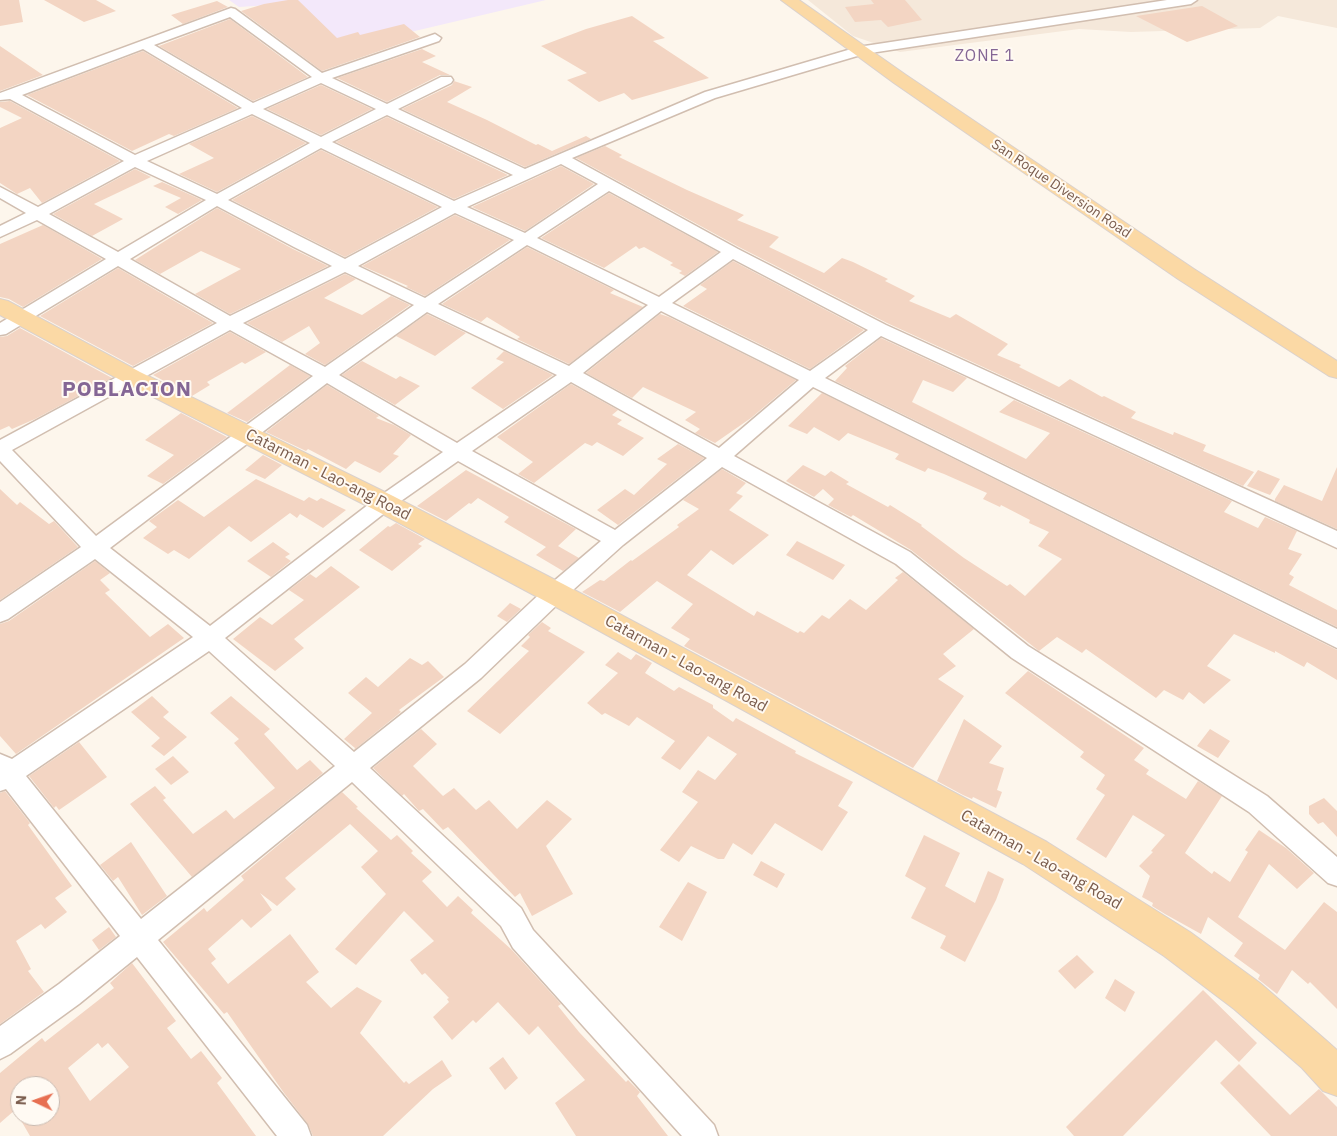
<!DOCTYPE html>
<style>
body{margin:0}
#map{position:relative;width:1337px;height:1136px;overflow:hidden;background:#fdf6ec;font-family:"IBM Plex Sans",sans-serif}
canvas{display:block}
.north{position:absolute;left:10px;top:1076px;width:50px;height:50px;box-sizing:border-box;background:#fffaf3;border:1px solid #cabbb1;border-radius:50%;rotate:273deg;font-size:14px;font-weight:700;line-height:20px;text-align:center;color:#7a5c4d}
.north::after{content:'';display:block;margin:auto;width:18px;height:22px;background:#e76f51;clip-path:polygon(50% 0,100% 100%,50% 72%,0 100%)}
</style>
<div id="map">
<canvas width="1337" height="1136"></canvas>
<div class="north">N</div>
</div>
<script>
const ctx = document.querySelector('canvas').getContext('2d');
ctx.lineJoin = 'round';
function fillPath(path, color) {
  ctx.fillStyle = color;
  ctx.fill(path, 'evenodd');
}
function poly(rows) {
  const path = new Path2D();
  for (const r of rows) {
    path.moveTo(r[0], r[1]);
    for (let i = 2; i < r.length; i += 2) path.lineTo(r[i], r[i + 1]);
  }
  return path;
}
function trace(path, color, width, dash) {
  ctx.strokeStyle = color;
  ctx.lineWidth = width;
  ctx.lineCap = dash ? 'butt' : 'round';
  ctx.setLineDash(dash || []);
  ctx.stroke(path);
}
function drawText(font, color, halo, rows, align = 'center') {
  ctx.font = font + ' "IBM Plex Sans",sans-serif';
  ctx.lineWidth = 4;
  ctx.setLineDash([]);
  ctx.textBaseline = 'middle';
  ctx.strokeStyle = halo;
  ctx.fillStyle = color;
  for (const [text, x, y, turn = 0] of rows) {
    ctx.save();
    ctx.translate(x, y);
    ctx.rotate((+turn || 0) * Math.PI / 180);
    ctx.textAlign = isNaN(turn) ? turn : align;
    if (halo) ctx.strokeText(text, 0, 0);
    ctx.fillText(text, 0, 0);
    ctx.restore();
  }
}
const residential = poly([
 [808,0,1337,0,1337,28,1278,16,1260,28,1131,32,1079,29,900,52,853,36]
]);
const education = poly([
 [229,0,546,0,326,52,269,5,239,7]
]);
const building = poly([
 [0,0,19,0,23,22,0,26],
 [44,0,96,0,116,11,84,22],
 [288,0,298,0,337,38,358,32,360,35,404,24,420,37,322,71,241,11,264,4],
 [871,0,905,0,922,20,888,27,881,20,855,22,845,7,874,4],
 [217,1,228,7,183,24,171,15],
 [1202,6,1238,26,1187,42,1136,16],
 [632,16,665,38,653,41,709,78,632,100,624,93,599,102,567,80,587,73,541,46,586,29],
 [230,19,308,77,253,101,159,46],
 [0,46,43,75,0,91],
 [422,49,436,56,422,62,450,75,440,75,387,102,337,78],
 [143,51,238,108,174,136,169,134,132,151,27,95],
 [454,81,472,87,447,102,487,120,536,145,538,144,552,151,586,136,591,139,525,167,402,109,452,85],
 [321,85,372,109,321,135,267,109],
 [10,101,120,161,42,203,30,188,17,194,0,183,0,128,22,118,0,107,0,102],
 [252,116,306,143,217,192,179,174,214,158,189,144],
 [387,117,508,175,454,199,336,142],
 [605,146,622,155,619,157,687,190,744,215,737,220,779,237,769,247,824,273,842,258,853,262,888,279,885,281,915,296,909,301,950,318,956,314,1008,344,997,355,1021,365,1019,367,1059,387,1070,379,1102,397,1104,396,1136,412,1131,418,1173,435,1174,432,1206,445,1203,451,1254,472,1243,486,887,323,739,247,576,158],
 [321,150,438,207,345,257,232,200],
 [561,166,594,184,525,231,472,207],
 [135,169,151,177,94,204,123,219,92,236,53,214],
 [162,182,202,200,178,214,165,207,181,198,153,186],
 [609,193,718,252,685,276,679,273,682,271,670,265,673,263,644,247,639,249,636,246,604,268,541,238],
 [217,208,293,249,328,266,230,314,195,294,241,269,201,251,160,274,135,260],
 [455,215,510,240,425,296,406,287,408,286,362,266],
 [43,225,102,259,23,307,9,299,0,297,0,244],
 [527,247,614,290,610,293,643,307,569,364,517,339,520,337,487,317,481,322,442,304],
 [733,261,864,330,810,369,683,306,707,289,700,285],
 [118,268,178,303,213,323,133,366,40,316],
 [345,274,356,279,324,298,362,315,391,296,410,305,325,365,305,354,320,343,309,326,282,342,247,323],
 [427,314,466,333,435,356,396,336],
 [660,314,669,317,796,380,751,418,715,443,695,433,700,429,685,420,696,412,643,387,632,398,586,373],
 [20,328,112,378,35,419,12,429,9,426,0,430,0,337,7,336],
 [230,332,266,352,245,364,242,362,207,382,210,385,192,396,153,375],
 [881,338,967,378,953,392,923,380,912,402,1026,459,1050,433,999,412,1014,400,1232,501,1224,512,1258,528,1265,517,1297,531,1288,549,1302,554,1289,574,1294,577,1289,585,1337,610,1337,627,835,381,847,368,845,366],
 [504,351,553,375,503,409,471,388,504,362,496,359],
 [362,361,396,379,400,376,420,386,395,405,342,375],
 [290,365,310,376,247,422,227,413],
 [571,384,618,410,612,415,622,420,617,424,644,438,623,456,597,442,592,446,585,443,534,483,518,474,533,462,497,437],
 [327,385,379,416,376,418,394,425,411,435,393,454,399,456,380,473,355,461,346,469,308,449,306,451,266,432],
 [822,393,1337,650,1337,680,1307,662,1304,667,1275,651,1275,653,1234,634,1207,666,1231,680,1204,704,1189,692,1183,700,1164,690,1156,698,1086,649,1082,653,1057,637,1039,651,911,550,853,515,851,517,828,505,834,499,823,489,814,497,786,481,803,465,825,476,831,471,849,482,846,484,888,507,890,505,922,525,921,526,964,558,1007,586,1010,584,1025,596,1062,559,1038,546,1049,532,1029,523,1030,520,1001,505,1000,507,983,499,987,493,944,474,928,468,925,472,895,459,899,454,848,433,839,441,814,427,807,434,788,426],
 [181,413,227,437,163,484,147,476,174,455,145,440],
 [678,444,704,458,618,525,597,510,625,489,634,495,667,464,657,459],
 [263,455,282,465,265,479,245,470],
 [1337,467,1337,529,1275,501,1275,499,1284,485,1322,501],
 [722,469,746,483,736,493,743,496,729,510,769,535,733,565,711,550,687,575,754,616,757,611,798,633,800,631,804,633,822,615,829,619,850,599,866,610,898,580,895,578,903,572,974,629,943,654,956,666,938,679,964,696,913,768,684,646,690,639,671,628,693,604,657,581,620,612,582,592,600,580,604,581,631,560,632,561,679,527,677,525,699,509,683,500],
 [466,470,576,529,558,546,579,558,563,571,536,555,546,547,504,522,509,517,478,498,471,504,469,503,446,521,417,506],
 [1258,470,1280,479,1270,495,1247,486],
 [256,479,304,501,309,497,317,501,321,498,346,510,323,528,300,514,297,518,290,513,251,542,229,526,189,559,174,550,168,554,143,538,157,527,149,521,178,500,204,517],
 [0,489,17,505,20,502,49,524,54,521,78,547,0,600],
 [396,523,425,539,418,544,422,546,392,571,359,550,388,526,390,527],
 [797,541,845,565,833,580,786,555],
 [273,542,290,554,285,557,291,561,271,577,247,561],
 [95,561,110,573,100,580,110,590,105,593,150,637,168,624,184,638,16,754,0,736,0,624,9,621],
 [331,566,360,587,294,639,304,648,275,671,233,639,260,617,272,625,304,600,289,590,310,574,316,578],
 [510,603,521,609,507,622,497,616],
 [542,622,551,628,548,631,585,652,500,734,467,711,529,651,521,646,530,637,528,635],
 [618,652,631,660,636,654,652,663,645,673,674,691,679,687,713,705,713,708,733,722,736,718,796,751,795,753,853,782,838,806,848,812,822,851,775,823,752,855,733,843,724,859,718,859,691,846,679,862,660,850,698,802,682,792,698,770,715,780,737,754,708,736,680,770,661,758,675,741,637,717,629,726,605,713,602,715,587,703,618,673,605,665],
 [410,658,422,665,428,661,444,677,399,710,401,712,354,750,355,748,344,739,372,713,348,693,366,677,378,687],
 [1028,671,1144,748,1134,760,1149,770,1146,774,1186,799,1198,781,1222,796,1185,853,1212,874,1214,871,1230,882,1248,852,1245,850,1259,830,1286,848,1314,873,1297,889,1269,864,1238,917,1285,950,1324,902,1337,912,1337,1009,1310,982,1308,984,1292,970,1277,994,1258,979,1260,975,1234,956,1243,943,1208,917,1201,934,1165,914,1152,906,1153,903,1142,897,1150,876,1139,866,1153,852,1151,851,1165,835,1133,815,1106,858,1076,839,1105,795,1096,789,1105,775,1080,757,1084,752,1005,693],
 [152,696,169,712,163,717,187,737,164,756,151,746,160,738,131,712],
 [231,696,270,729,264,734,297,770,310,760,323,773,192,877,130,804,155,786,166,798,163,800,193,834,226,810,234,819,275,788,234,743,239,739,210,713],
 [964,719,1002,746,989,763,1004,768,997,790,1002,792,996,808,973,797,972,799,963,795,937,781],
 [421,729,437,744,413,766,443,796,454,788,476,810,489,800,517,829,547,800,572,819,546,846,573,894,532,916,520,893,515,897,448,827,443,830,423,809,419,811,404,794,402,796,373,768],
 [1210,729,1230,741,1218,758,1197,746],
 [79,742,107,777,59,810,56,806,54,808,29,776],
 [173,756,189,772,171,785,155,769],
 [5,791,30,823,28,825,72,886,55,898,67,912,45,929,41,924,16,941,31,969,28,971,44,992,0,1024,0,793],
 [342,792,358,807,356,808,391,840,397,835,413,851,411,853,432,872,422,881,447,907,458,896,473,910,471,913,512,950,561,1004,558,1006,579,1032,626,1082,628,1080,640,1092,637,1096,668,1136,576,1136,555,1103,585,1080,538,1026,529,1035,498,1002,476,1023,473,1020,452,1040,433,1017,449,1002,447,999,449,998,425,973,422,975,410,960,434,941,404,911,356,965,335,949,386,894,361,867,378,851,350,824,285,878,296,889,277,906,260,893,272,910,251,928,242,919,208,949,216,959,211,963,228,984,290,934,319,972,306,982,331,1008,357,987,382,1001,360,1033,404,1083,406,1081,409,1084,442,1060,452,1076,433,1089,383,1136,313,1136,308,1124,284,1093,227,1012,224,1014,163,942,204,908,207,912,244,880,241,876],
 [1324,798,1337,811,1337,837,1323,822,1318,824,1309,814,1309,806],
 [924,835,960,853,945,886,975,903,988,871,1004,879,996,900,965,962,940,948,946,936,911,918,926,888,905,876],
 [131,842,167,896,142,915,118,877,113,881,100,865],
 [761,861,785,874,777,888,753,875],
 [688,882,707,892,682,941,659,927],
 [109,927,116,937,99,950,92,940],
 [1077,955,1094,972,1075,989,1058,971],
 [132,963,176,1021,167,1028,191,1059,201,1051,222,1078,217,1083,256,1136,30,1136,15,1110,0,1123,0,1073,42,1038,45,1042,114,988,110,983],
 [98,1043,102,1048,108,1043,129,1067,90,1101,68,1068],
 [20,1086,50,1086,50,1116,20,1116],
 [1115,979,1135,992,1125,1012,1105,998],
 [1203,990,1257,1043,1239,1062,1216,1040,1123,1136,1074,1136,1066,1127],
 [503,1057,518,1078,505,1090,489,1068],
 [1239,1064,1290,1115,1319,1089,1337,1107,1337,1136,1271,1136,1220,1083]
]);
const minor = poly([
 [1167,0,1197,0,1191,4,864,54,715,98,572,158,738,249,886,325,1337,531,1337,548,881,336,825,378,1337,629,1337,648,813,387,734,456,910,552,1028,646,1267,796,1337,857,1337,886,1328,883,1249,812,1012,658,896,564,722,467,623,545,563,599,481,678,370,768,521,908,533,930,714,1125,718,1136,682,1136,513,948,501,926,352,782,158,940,307,1125,311,1136,277,1136,137,957,79,1004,10,1054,0,1059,0,1026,59,984,120,936,6,789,0,791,0,754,12,759,193,637,95,559,8,619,0,622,0,602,81,547,0,461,0,440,217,323,118,266,6,334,0,335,0,323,106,259,37,220,0,237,0,226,26,213,0,198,0,187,38,207,124,161,10,99,0,100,0,93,231,8,235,9,322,73,435,34,441,38,439,41,332,78,387,104,441,77,451,77,453,80,451,83,398,109,525,169,705,92,858,47,1167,0],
 [230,17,312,77,253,103,154,45,230,17],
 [143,49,242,108,135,155,22,95,143,49],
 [321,83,376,109,321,137,263,109,321,83],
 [252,114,310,143,217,194,147,161,252,114],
 [387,115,513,175,454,201,332,142,387,115],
 [321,148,442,207,345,259,228,200,321,148],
 [561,164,598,184,525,233,467,207,561,164],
 [135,167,206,200,118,252,49,214,135,167],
 [609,191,721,252,659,297,537,238,609,191],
 [217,206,294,247,332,266,230,316,130,259,217,206],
 [455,213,514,240,425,298,358,266,455,213],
 [527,245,648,305,569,366,438,304,527,245],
 [733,259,868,330,810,371,672,303,733,259],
 [345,272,414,305,325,367,243,323,345,272],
 [661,311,799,380,719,448,583,373,661,311],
 [427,312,557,375,457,443,339,375,427,312],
 [230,330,313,376,96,536,12,450,230,330],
 [571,382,707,458,615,530,472,451,571,382],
 [327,383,443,452,377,498,210,626,110,548,327,383],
 [458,461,601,541,547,587,465,664,354,752,225,638,391,508,458,461],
 [209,651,335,766,141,919,26,776,209,651]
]);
const major = poly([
 [781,0,799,0,906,75,1194,269,1337,361,1337,378,1329,376,1178,279,894,83,781,0],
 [0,299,8,301,140,372,393,496,565,585,1047,842,1190,932,1260,983,1328,1042,1337,1050,1337,1096,1323,1091,1302,1068,1234,1009,1164,956,1023,864,545,601,375,510,124,382,0,315,0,299]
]);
const farStreetnames = [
 ["San Roque Diversion Road",1061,189,34]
];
const farQuarternames = [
 ["ZONE 1",985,56]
];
const streetNames = [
 ["Catarman - Lao-ang Road",328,475,27],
 ["Catarman - Lao-ang Road",686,664,29],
 ["Catarman - Lao-ang Road",1041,860,30]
];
const districtNames = [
 ["POBLACION",127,390]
];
fillPath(residential, '#f5e8da');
fillPath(education, '#f3e8fa');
fillPath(building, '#f3d5c3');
trace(minor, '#d1beb0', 3);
trace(major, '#dad1cd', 2);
fillPath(minor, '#fff');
fillPath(major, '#fbd9a5');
drawText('14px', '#7a5c4d', '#fffaf3', farStreetnames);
ctx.letterSpacing = '1px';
drawText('16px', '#846695', '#fffaf3', farQuarternames);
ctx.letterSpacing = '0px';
drawText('16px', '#7a5c4d', '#fffaf3', streetNames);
ctx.letterSpacing = '1px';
drawText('bold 21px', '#846695', '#fffaf3', districtNames);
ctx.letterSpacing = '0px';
</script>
